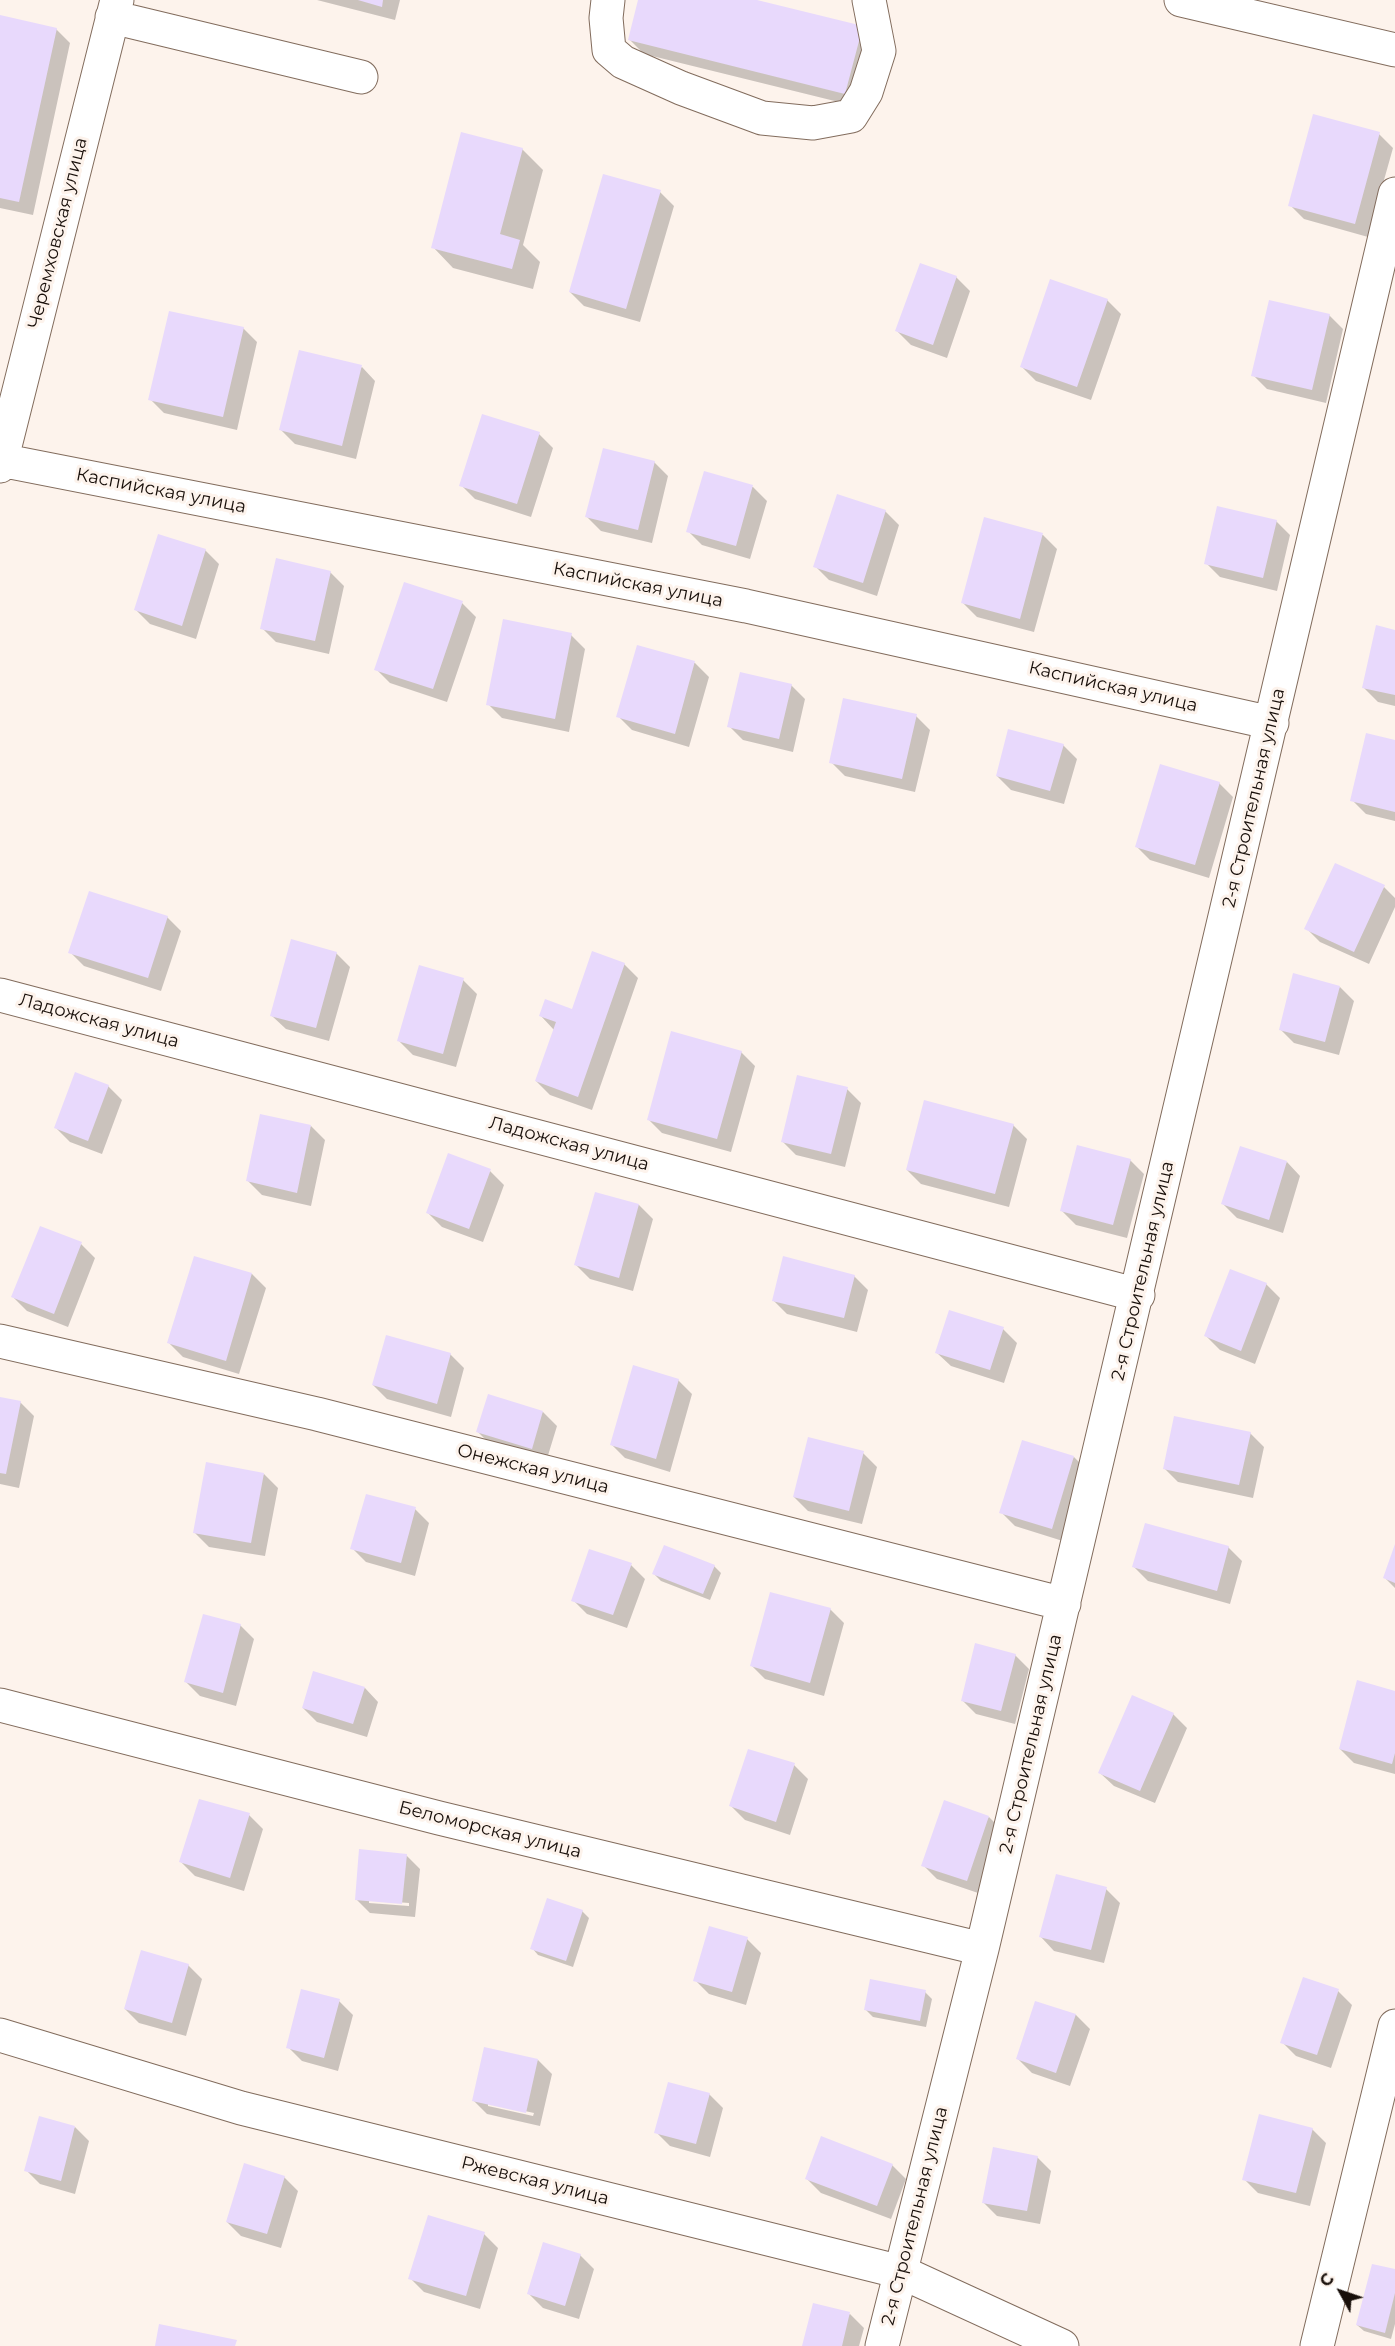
<!DOCTYPE html>
<meta charset="utf-8">
<style>
body{margin:0}
#map{position:relative;width:1395px;height:2346px;overflow:hidden;background:#fdf3ec;font-family:Montserrat,sans-serif}
canvas{display:block}
.north{position:absolute;left:1311px;top:2262px;width:60px;height:60px;-webkit-text-stroke:4px #fdf3ec;paint-order:stroke;rotate:310deg;font-size:16px;font-weight:700;line-height:24px;text-align:center;color:#180f0a}
.north::after{content:'';display:block;margin:auto;width:21px;height:27px;background:#180f0a;clip-path:polygon(50% 0,100% 100%,50% 72%,0 100%)}
</style>
<div id="map">
<canvas width="1395" height="2346"></canvas>
<div class="north">С</div>
</div>
<script>
const ctx = document.querySelector('canvas').getContext('2d');
ctx.lineJoin = 'round';
function fillPath(path, color) {
  ctx.fillStyle = color;
  ctx.fill(path, 'evenodd');
}
function poly(rows) {
  const path = new Path2D();
  for (const r of rows) {
    path.moveTo(r[0], r[1]);
    for (let i = 2; i < r.length; i += 2) path.lineTo(r[i], r[i + 1]);
  }
  return path;
}
function trace(path, color, width, dash) {
  ctx.strokeStyle = color;
  ctx.lineWidth = width;
  ctx.lineCap = dash ? 'butt' : 'round';
  ctx.setLineDash(dash || []);
  ctx.stroke(path);
}
function drawText(font, color, halo, rows, align = 'center') {
  ctx.font = font + ' Montserrat,sans-serif';
  ctx.lineWidth = 6;
  ctx.setLineDash([]);
  ctx.textBaseline = 'middle';
  ctx.strokeStyle = halo;
  ctx.fillStyle = color;
  for (const [text, x, y, turn = 0] of rows) {
    ctx.save();
    ctx.translate(x, y);
    ctx.rotate((+turn || 0) * Math.PI / 180);
    ctx.textAlign = isNaN(turn) ? turn : align;
    if (halo) ctx.strokeText(text, 0, 0);
    ctx.fillText(text, 0, 0);
    ctx.restore();
  }
}
const shadow = poly([
 [317,0,400,0,395,20],
 [640,0,751,0,876,42,859,107,644,54,630,40],
 [0,17,56,29,70,43,33,215,0,208],
 [1379,134,1393,148,1368,237,1304,219,1290,205],
 [522,149,543,170,523,245,540,262,533,289,453,268,433,247],
 [660,192,674,206,640,322,584,306,570,292],
 [956,277,970,291,947,358,911,345,897,331],
 [1107,300,1121,314,1091,400,1036,381,1022,367],
 [1329,315,1343,329,1326,403,1267,389,1253,375],
 [243,328,257,342,237,430,164,413,150,399],
 [362,367,375,381,356,459,295,444,281,430],
 [539,434,553,448,531,517,475,499,461,485],
 [654,462,668,476,652,543,601,531,587,517],
 [705,473,753,487,767,501,750,559,702,545,688,531],
 [885,511,899,525,877,596,829,580,815,566],
 [985,519,1043,535,1057,549,1034,632,977,617,963,603],
 [1276,521,1290,535,1277,591,1220,577,1206,563],
 [205,550,219,564,196,639,150,624,136,610],
 [330,572,344,586,329,654,276,642,262,628],
 [462,603,476,617,447,702,390,683,376,669],
 [1395,631,1395,706,1378,702,1364,688],
 [571,635,585,649,569,732,502,718,488,704],
 [638,646,695,663,709,677,689,747,632,730,618,716],
 [791,685,805,699,793,752,743,740,729,726],
 [916,716,930,730,915,792,845,776,831,762],
 [1395,742,1395,821,1366,814,1352,800],
 [1063,745,1077,759,1064,804,1011,790,997,776],
 [1219,783,1233,797,1209,878,1150,860,1136,846],
 [1384,887,1395,898,1395,907,1369,964,1320,942,1306,928],
 [167,917,181,931,161,991,84,966,70,952],
 [336,953,350,967,329,1041,286,1029,272,1016],
 [624,964,638,978,592,1110,550,1095,536,1081,554,1030,541,1016,572,1010],
 [463,980,477,994,456,1067,413,1055,399,1041],
 [1340,987,1354,1001,1339,1055,1294,1043,1280,1029],
 [741,1052,755,1066,731,1152,662,1133,648,1119],
 [108,1086,122,1100,102,1154,70,1142,56,1128],
 [847,1089,861,1103,845,1167,796,1155,782,1141],
 [1013,1125,1027,1139,1009,1207,921,1184,907,1170],
 [311,1126,325,1140,311,1206,262,1195,248,1181],
 [1130,1160,1144,1174,1127,1238,1076,1225,1062,1211],
 [1287,1162,1300,1176,1283,1233,1237,1218,1223,1204],
 [490,1171,504,1185,483,1242,442,1227,428,1213],
 [596,1194,639,1205,653,1219,633,1291,590,1279,576,1265],
 [81,1244,95,1258,68,1327,27,1311,13,1297],
 [195,1257,252,1274,266,1288,239,1374,183,1357,169,1343],
 [854,1276,868,1290,857,1332,787,1314,773,1300],
 [1266,1284,1280,1298,1255,1364,1220,1350,1206,1336],
 [1003,1329,1017,1343,1004,1383,951,1366,937,1353],
 [450,1354,464,1368,451,1417,387,1399,373,1385],
 [678,1380,692,1394,670,1472,625,1458,611,1444],
 [0,1398,20,1402,34,1416,19,1488,0,1484],
 [543,1412,557,1426,546,1462,491,1445,477,1431],
 [1250,1433,1264,1447,1253,1498,1178,1482,1164,1468],
 [863,1453,877,1467,862,1524,808,1511,794,1497],
 [1074,1457,1088,1471,1066,1542,1015,1526,1001,1512],
 [264,1474,278,1488,265,1556,209,1547,195,1533],
 [415,1509,429,1523,415,1576,366,1562,352,1548],
 [1228,1547,1242,1561,1230,1604,1148,1581,1134,1567],
 [1395,1547,1395,1588,1385,1578],
 [631,1565,645,1579,627,1628,587,1614,573,1600],
 [714,1566,721,1573,710,1600,661,1581,654,1574],
 [830,1609,844,1623,824,1696,765,1679,751,1665],
 [240,1625,254,1639,236,1706,200,1696,186,1682],
 [1015,1655,1029,1669,1015,1724,976,1714,962,1700],
 [365,1688,378,1702,367,1737,317,1722,303,1708],
 [1395,1692,1395,1774,1354,1763,1340,1749],
 [1173,1714,1187,1728,1155,1803,1114,1786,1100,1773],
 [794,1765,808,1779,790,1835,745,1820,731,1806],
 [249,1815,263,1829,244,1891,195,1876,181,1862],
 [989,1817,1003,1831,981,1894,937,1879,923,1865],
 [406,1855,420,1869,415,1917,370,1913,356,1899],
 [369,1900,409,1903,409,1906,369,1903],
 [1106,1889,1120,1903,1104,1963,1054,1951,1041,1937],
 [582,1911,589,1918,573,1967,538,1955,532,1948],
 [747,1939,761,1953,746,2005,709,1994,695,1980],
 [188,1965,202,1979,186,2036,139,2023,125,2009],
 [1338,1991,1352,2005,1331,2068,1296,2056,1282,2042],
 [925,1992,932,1999,926,2027,873,2017,866,2010],
 [339,2001,353,2015,338,2071,302,2061,288,2047],
 [1036,2002,1076,2015,1090,2029,1070,2086,1032,2073,1018,2059],
 [538,2060,552,2074,540,2126,487,2114,473,2100],
 [488,2103,534,2113,533,2116,488,2106],
 [709,2094,723,2108,710,2157,670,2146,656,2132],
 [75,2127,89,2141,75,2194,40,2184,26,2170],
 [1312,2129,1326,2143,1310,2206,1258,2193,1244,2179],
 [1037,2157,1051,2171,1040,2224,997,2216,983,2202],
 [892,2165,906,2179,891,2219,821,2193,807,2179],
 [284,2177,298,2191,281,2248,241,2236,227,2222],
 [484,2234,498,2248,480,2309,424,2292,410,2278],
 [580,2255,594,2269,579,2319,543,2308,529,2294],
 [1395,2271,1395,2324,1391,2339,1364,2331,1357,2325],
 [850,2314,864,2328,859,2346,803,2346]
]);
const building = poly([
 [358,0,383,0,382,7],
 [638,0,757,0,863,26,845,94,628,40],
 [0,15,57,28,19,202,0,198],
 [1313,114,1380,132,1355,224,1288,206],
 [461,132,523,148,500,234,520,240,512,269,431,248],
 [603,174,661,190,626,309,569,292],
 [920,263,957,276,933,345,895,331],
 [1050,279,1108,299,1077,387,1020,367],
 [1269,300,1330,314,1312,390,1251,376],
 [169,311,244,327,223,417,148,400],
 [299,350,362,365,342,446,279,430],
 [482,414,540,432,517,504,459,486],
 [603,448,655,461,638,530,585,517],
 [704,471,753,485,736,546,686,532],
 [837,494,886,510,863,583,813,567],
 [1217,506,1277,520,1263,578,1204,564],
 [984,517,1043,533,1020,619,961,603],
 [158,534,206,549,182,626,134,610],
 [276,558,331,571,315,641,260,629],
 [404,582,463,601,433,689,374,670],
 [503,619,572,633,555,719,486,705],
 [1376,625,1395,630,1395,695,1362,688],
 [637,645,695,661,675,734,616,717],
 [740,672,792,684,779,739,727,727],
 [843,698,917,714,902,779,829,763],
 [1008,729,1064,744,1050,791,996,776],
 [1366,733,1395,740,1395,812,1350,801],
 [1160,764,1220,782,1195,865,1135,847],
 [1335,863,1385,885,1354,952,1304,929],
 [89,891,168,916,148,978,68,953],
 [291,939,337,952,316,1028,270,1016],
 [592,951,625,963,578,1097,535,1081,556,1022,539,1016,545,999,572,1009],
 [419,965,464,978,443,1054,397,1041],
 [1293,973,1340,986,1325,1042,1279,1030],
 [671,1031,742,1051,717,1139,647,1120],
 [75,1072,109,1085,88,1141,54,1128],
 [797,1075,848,1087,831,1154,781,1142],
 [924,1100,1014,1124,995,1194,906,1170],
 [260,1114,311,1125,297,1193,246,1181],
 [1077,1145,1131,1159,1113,1225,1060,1211],
 [1240,1146,1287,1161,1269,1220,1221,1204],
 [448,1153,491,1169,469,1229,426,1213],
 [595,1192,639,1204,619,1278,574,1265],
 [40,1226,82,1242,54,1314,11,1297],
 [194,1256,252,1273,226,1361,167,1343],
 [783,1256,855,1275,844,1318,772,1301],
 [1230,1269,1267,1283,1241,1351,1204,1336],
 [949,1310,1004,1327,990,1370,935,1353],
 [386,1335,451,1353,437,1404,372,1385],
 [633,1365,679,1379,656,1459,610,1445],
 [488,1394,543,1411,532,1449,476,1432],
 [0,1397,21,1401,6,1474,0,1473],
 [1174,1416,1251,1432,1239,1485,1163,1469],
 [808,1437,864,1451,849,1511,793,1497],
 [1022,1440,1074,1456,1052,1529,999,1513],
 [206,1462,264,1473,251,1543,193,1533],
 [366,1494,416,1507,401,1563,350,1549],
 [1145,1523,1229,1546,1217,1591,1132,1567],
 [1395,1544,1395,1583,1383,1578],
 [664,1545,715,1565,703,1594,652,1574],
 [589,1549,632,1563,613,1615,571,1601],
 [770,1592,831,1608,810,1683,750,1666],
 [203,1614,241,1624,223,1693,184,1682],
 [975,1643,1016,1654,1001,1711,961,1701],
 [313,1671,365,1687,353,1724,302,1708],
 [1357,1680,1395,1691,1395,1753,1392,1764,1339,1749],
 [1132,1695,1174,1713,1140,1791,1098,1773],
 [748,1749,795,1763,776,1822,729,1806],
 [199,1799,250,1813,230,1878,179,1862],
 [944,1800,989,1816,967,1881,921,1866],
 [359,1849,407,1854,402,1904,355,1900],
 [1056,1874,1107,1887,1091,1950,1039,1937],
 [547,1898,583,1910,566,1961,530,1949],
 [709,1926,748,1937,732,1992,693,1981],
 [141,1950,189,1964,172,2023,124,2009],
 [1303,1977,1339,1989,1317,2055,1280,2043],
 [870,1979,926,1990,920,2021,864,2010],
 [301,1989,340,1999,324,2058,286,2048],
 [1035,2001,1076,2014,1056,2073,1016,2059],
 [484,2047,538,2059,526,2113,472,2101],
 [668,2082,710,2093,696,2144,654,2133],
 [1259,2114,1313,2128,1296,2193,1242,2180],
 [39,2116,75,2126,61,2181,24,2171],
 [821,2136,893,2164,877,2206,805,2179],
 [993,2147,1038,2156,1027,2211,982,2203],
 [244,2163,285,2176,267,2234,226,2222],
 [428,2215,485,2232,466,2296,408,2279],
 [543,2242,581,2254,565,2306,527,2294],
 [1372,2264,1395,2269,1395,2293,1385,2333,1356,2325],
 [813,2303,850,2312,842,2346,802,2346],
 [159,2324,237,2340,235,2346,155,2346]
]);
const minor = poly([
 [608,0,606,18,609,50,623,62,681,88,762,118,813,123,851,116,866,92,879,51,869,0],
 [1181,0,1395,50],
 [112,17,361,77],
 [0,460,746,606,1272,723],
 [0,466,117,0],
 [0,995,1138,1295],
 [0,1341,317,1414,1064,1604],
 [0,1705,439,1818,982,1949],
 [0,2035,241,2108,901,2272,1062,2346],
 [882,2346,982,1949,1395,194],
 [1317,2346,1395,2026]
]);
const streetNames = [
 ["Черемховская улица",58,233,-76],
 ["Каспийская улица",161,491,11],
 ["Каспийская улица",638,585,11],
 ["Каспийская улица",1113,687,13],
 ["2-я Строительная улица",1254,798,-77],
 ["Ладожская улица",99,1021,15],
 ["Ладожская улица",569,1144,15],
 ["2-я Строительная улица",1143,1271,-77],
 ["Онежская улица",533,1469,14],
 ["2-я Строительная улица",1031,1744,-77],
 ["Беломорская улица",490,1830,14],
 ["Ржевская улица",535,2181,14],
 ["2-я Строительная улица",915,2216,-76]
];
fillPath(shadow, '#0003');
fillPath(building, '#e8d9fc');
trace(minor, '#826c5d', 35);
trace(minor, '#fff', 33);
drawText('18px', '#180f0a', '#fdf3ec', streetNames);
</script>
